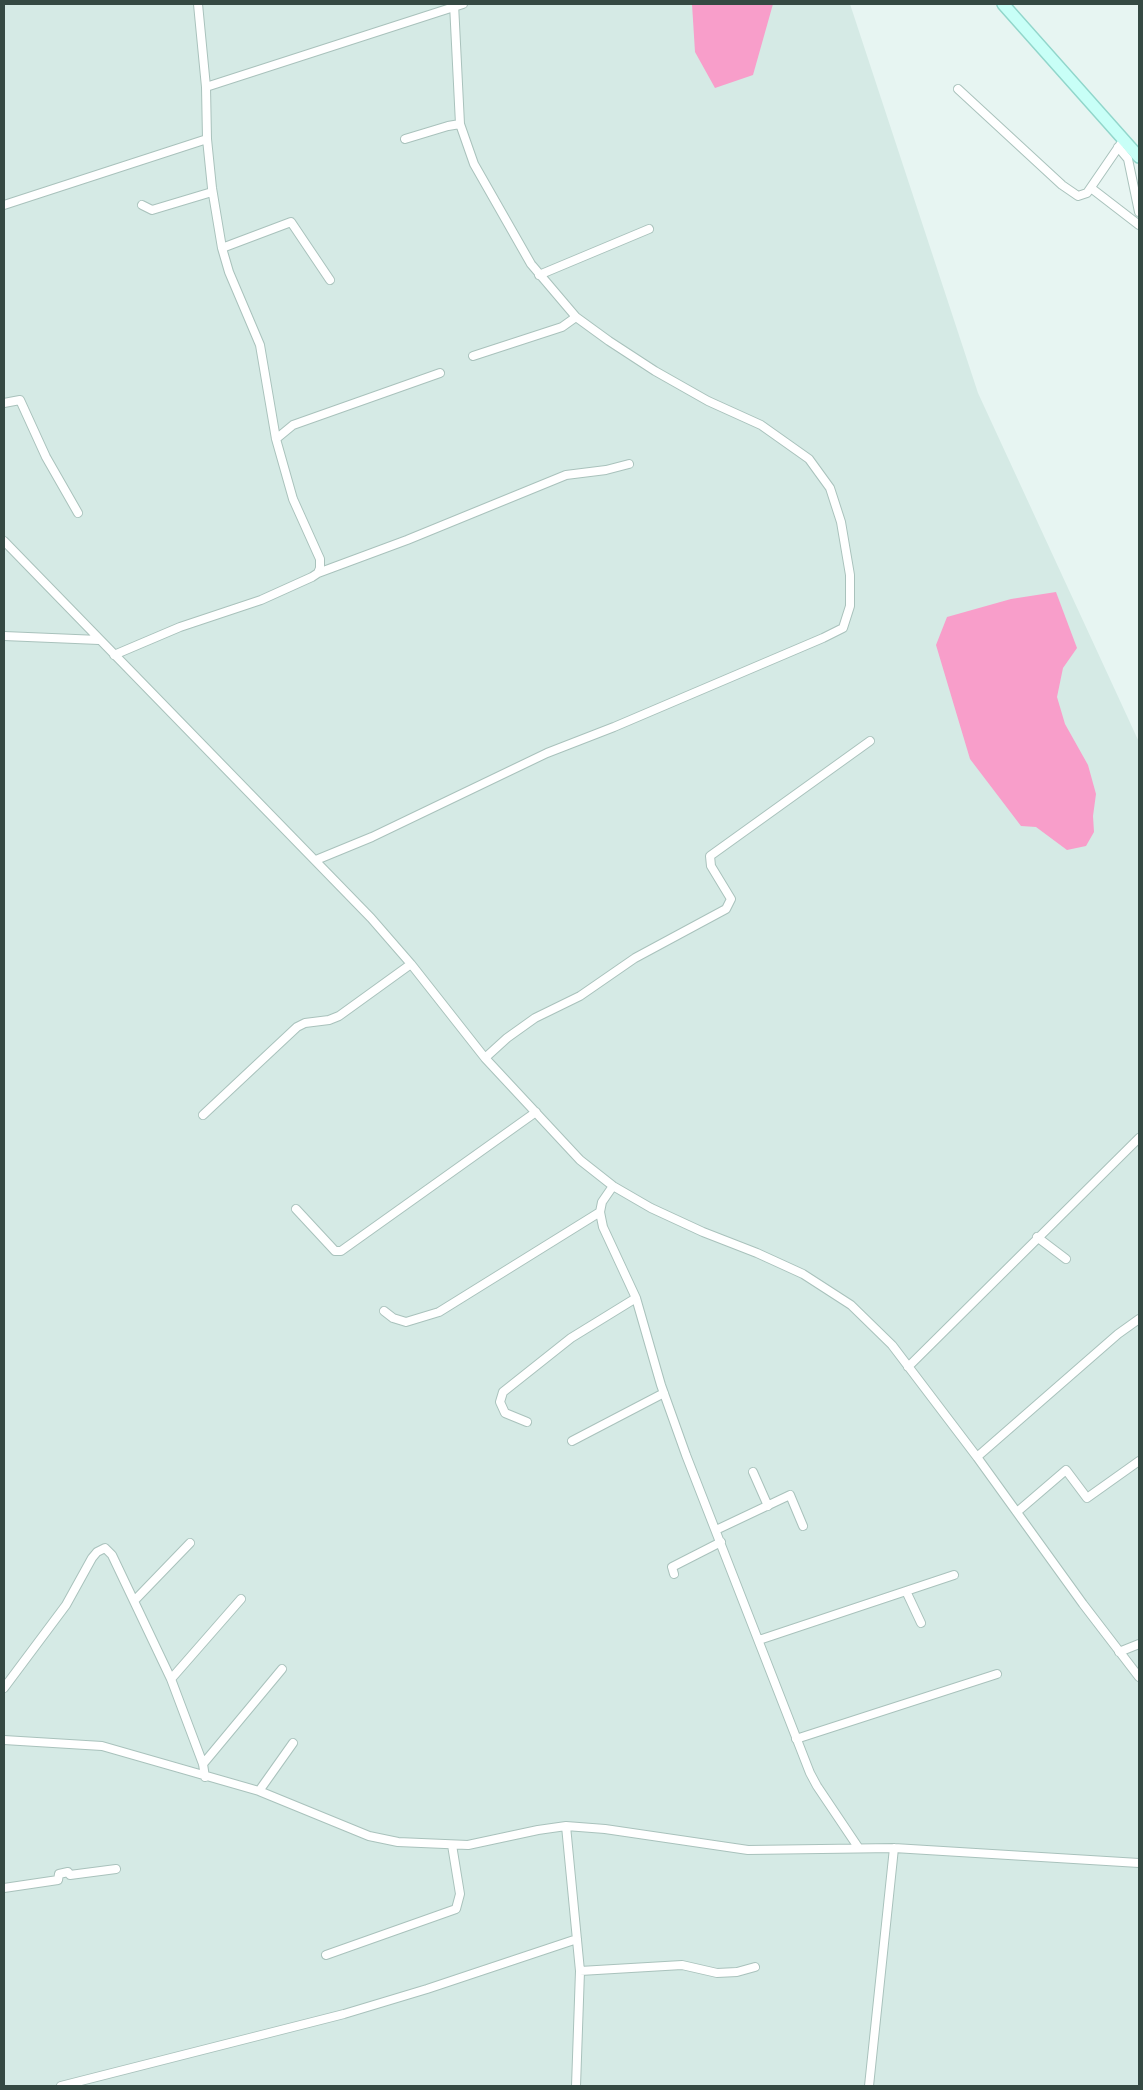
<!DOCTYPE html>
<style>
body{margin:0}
#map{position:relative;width:1143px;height:2090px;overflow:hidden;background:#e7f5f2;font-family:"PT Sans",sans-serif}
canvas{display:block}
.frame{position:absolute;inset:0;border:5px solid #354943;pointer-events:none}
</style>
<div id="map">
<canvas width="1143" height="2090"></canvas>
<div class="frame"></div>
</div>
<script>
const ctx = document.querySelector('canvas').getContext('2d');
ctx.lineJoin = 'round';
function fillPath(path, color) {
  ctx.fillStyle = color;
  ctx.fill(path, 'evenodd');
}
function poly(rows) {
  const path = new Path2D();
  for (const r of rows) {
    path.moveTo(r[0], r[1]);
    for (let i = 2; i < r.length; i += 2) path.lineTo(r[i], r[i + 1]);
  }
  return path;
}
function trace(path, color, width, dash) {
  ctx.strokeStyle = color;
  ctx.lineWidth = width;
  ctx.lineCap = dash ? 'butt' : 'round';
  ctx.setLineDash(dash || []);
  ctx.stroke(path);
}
const residential = poly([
 [4,4,850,4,978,393,1139,742,1139,2086,4,2086]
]);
const water = poly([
 [692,4,773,4,753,75,715,88,695,52],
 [1056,592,1077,648,1063,668,1057,697,1065,724,1088,765,1096,794,1093,816,1094,832,1086,846,1067,850,1036,827,1021,826,970,759,936,645,947,617,1011,599]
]);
const street = poly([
 [206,87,463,4],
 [958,89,1062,185,1078,196,1087,193,1124,139],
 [405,139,448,126,460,124],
 [1118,147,1128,159,1139,212],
 [1091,188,1139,225],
 [4,205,207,139],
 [142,205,152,210,212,192],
 [222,248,291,222,330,280],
 [539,275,649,229],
 [473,356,562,327,576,317],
 [4,403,20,400,46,457,78,513],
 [276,439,293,425,440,373],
 [4,541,371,918,411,964,485,1058,580,1160,613,1186,651,1208,703,1232,757,1253,803,1274,851,1305,892,1345,977,1457,1083,1604,1139,1677],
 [318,573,407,540,566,475,606,470,629,464],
 [4,636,99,640],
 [114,655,180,627,261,600,312,577,318,573,320,568,320,559,293,499,276,439,260,345,229,272,222,248,212,188,207,139,206,87,198,4],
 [316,860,372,837,547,753,614,727,823,638,843,628,850,606,850,575,841,522,830,488,809,459,761,425,708,401,655,371,609,341,576,317,531,264,474,164,460,124,454,4],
 [485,1058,507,1038,535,1018,580,996,635,958,726,909,731,899,711,866,710,856,870,741],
 [203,1115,297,1027,305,1023,329,1020,339,1016,411,964],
 [613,1186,602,1202,600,1212,603,1227,636,1298,661,1385,686,1455,810,1773,817,1786,858,1847],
 [296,1209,335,1251,341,1251,536,1112],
 [1037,1237,1066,1259],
 [384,1311,393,1318,406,1322,439,1312,600,1212],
 [908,1367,1139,1138],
 [527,1422,505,1413,500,1402,503,1392,571,1338,636,1298],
 [572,1441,664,1393],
 [977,1457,1118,1334,1139,1319],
 [753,1472,768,1506],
 [1017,1512,1066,1470,1087,1498,1139,1461],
 [716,1530,790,1495,803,1526],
 [674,1574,672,1567,721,1542],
 [906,1591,921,1623],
 [134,1601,190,1543],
 [759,1640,954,1575],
 [1119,1652,1139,1644],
 [171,1679,241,1599],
 [4,1688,66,1605,92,1558,97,1552,105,1548,112,1555,171,1679,203,1764,205,1777],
 [796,1739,997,1674],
 [4,1740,102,1746,259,1791,369,1836,398,1842,468,1845,538,1830,566,1826,605,1829,748,1850,894,1848,1139,1863],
 [203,1764,282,1669],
 [259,1791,293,1743],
 [566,1826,580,1971,682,1965,717,1973,737,1972,755,1967],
 [4,1888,58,1880,59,1874,68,1872,70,1875,116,1869],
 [326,1955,456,1909,460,1894,452,1845],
 [61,2086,344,2014,427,1989,577,1939],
 [576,2086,580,1971],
 [869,2086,894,1848]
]);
const secondary = poly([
 [1003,4,1139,157]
]);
fillPath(residential, '#d5eae5');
fillPath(water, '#f89eca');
trace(street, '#a9c2bc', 10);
trace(secondary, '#91d6cb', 14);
trace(street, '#fff', 8);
trace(secondary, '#c8fff7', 11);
</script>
